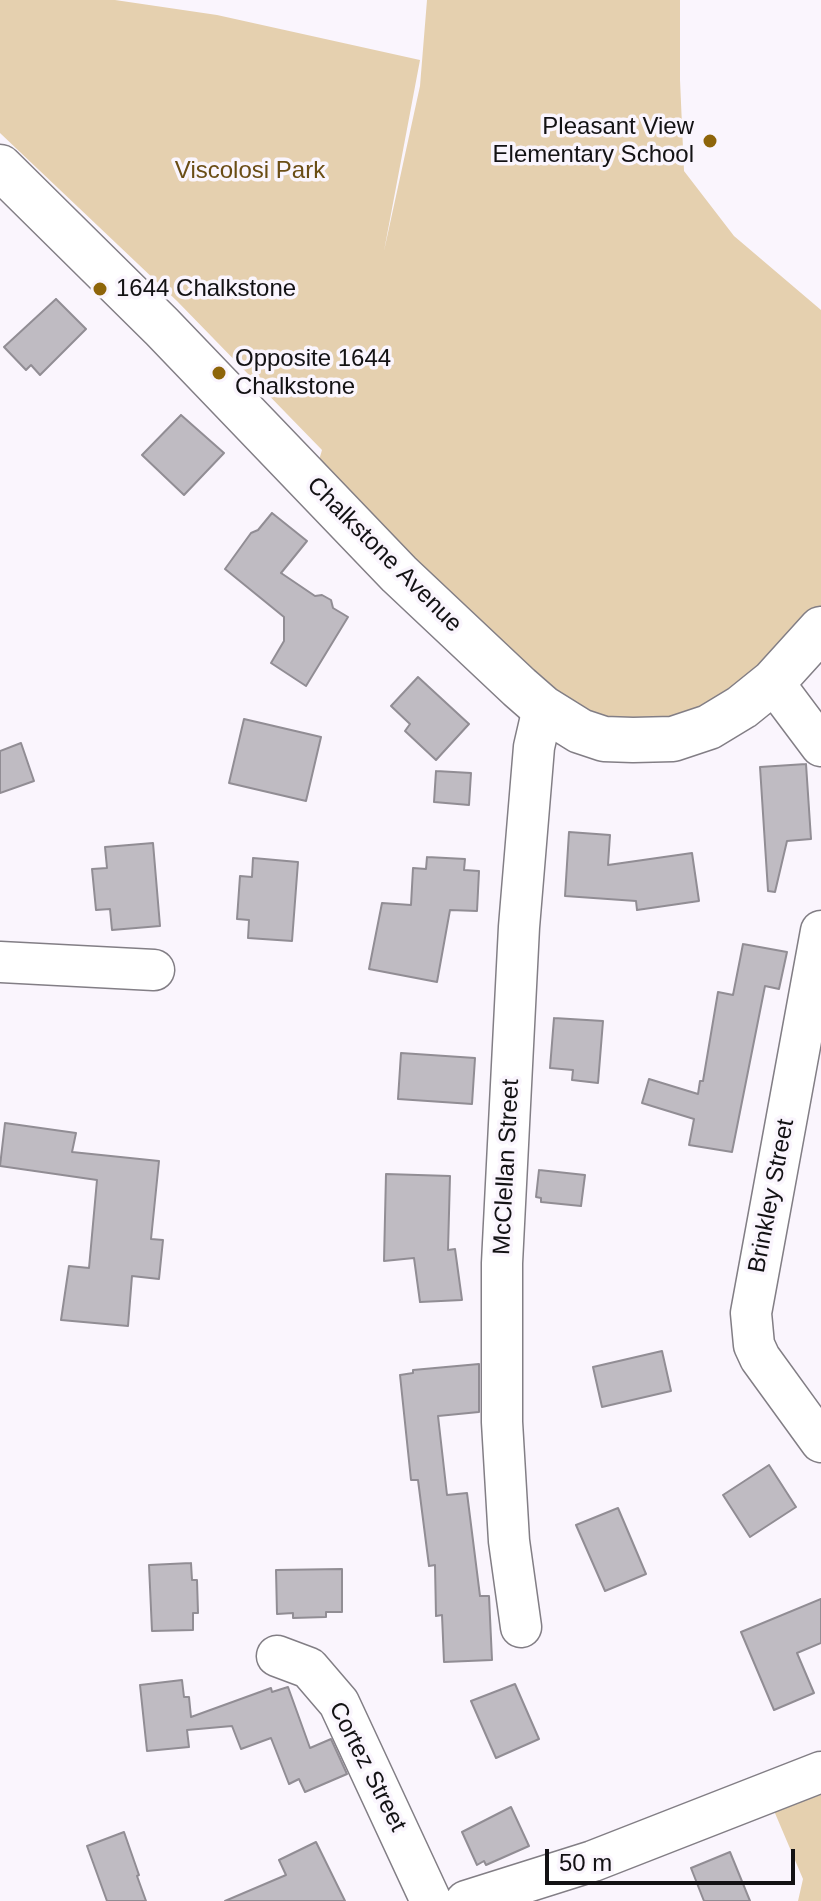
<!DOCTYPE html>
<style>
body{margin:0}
#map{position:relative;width:821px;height:1901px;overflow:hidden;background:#faf5fd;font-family:Helvetica,sans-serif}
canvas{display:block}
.scale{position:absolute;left:545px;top:1849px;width:250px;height:36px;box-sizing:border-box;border:4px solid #131214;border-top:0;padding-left:10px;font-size:24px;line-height:28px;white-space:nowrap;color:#131214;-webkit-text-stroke:6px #faf5fd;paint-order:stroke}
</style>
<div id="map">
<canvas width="821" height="1901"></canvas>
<div class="scale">50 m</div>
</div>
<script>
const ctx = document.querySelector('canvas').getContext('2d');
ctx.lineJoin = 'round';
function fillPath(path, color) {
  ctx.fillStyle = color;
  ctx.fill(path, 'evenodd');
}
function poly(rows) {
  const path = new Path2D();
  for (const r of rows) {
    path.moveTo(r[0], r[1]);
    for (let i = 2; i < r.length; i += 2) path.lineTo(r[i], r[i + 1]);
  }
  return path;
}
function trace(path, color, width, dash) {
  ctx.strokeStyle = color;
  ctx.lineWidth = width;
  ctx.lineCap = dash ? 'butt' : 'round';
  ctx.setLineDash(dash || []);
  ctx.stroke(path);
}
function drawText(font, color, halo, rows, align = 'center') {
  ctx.font = font + ' Helvetica,sans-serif';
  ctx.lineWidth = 7;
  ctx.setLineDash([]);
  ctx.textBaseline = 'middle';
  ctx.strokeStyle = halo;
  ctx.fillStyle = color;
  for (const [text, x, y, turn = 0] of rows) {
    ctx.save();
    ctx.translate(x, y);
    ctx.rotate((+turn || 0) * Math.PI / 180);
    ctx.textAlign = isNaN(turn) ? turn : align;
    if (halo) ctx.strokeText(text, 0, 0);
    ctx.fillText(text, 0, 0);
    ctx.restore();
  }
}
const green = poly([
 [0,0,115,0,217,15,420,60,384,251,420,86,427,0,680,0,680,80,684,171,734,236,821,310,821,643,732,722,549,715,317,467,322,450,177,301,0,133],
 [821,1768,821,1901,798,1901,803,1879,769,1799]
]);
const building = poly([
 [56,299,86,329,40,375,31,365,26,370,4,347,56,299],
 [181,415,224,453,184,495,142,455,181,415],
 [272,513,307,541,281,573,315,596,322,595,331,600,333,608,348,617,306,686,271,663,284,641,284,617,225,569,251,533,258,530,272,513],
 [418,677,469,724,436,760,405,731,410,724,391,706,418,677],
 [244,719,321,737,306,801,229,783,244,719],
 [21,743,34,781,0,793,0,751,21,743],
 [806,764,811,839,787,841,775,892,768,891,760,767,806,764],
 [436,771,471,773,469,805,434,802,436,771],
 [569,832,610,835,608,865,692,853,699,901,637,910,636,901,565,896,569,832],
 [153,843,160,926,112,930,110,909,96,910,92,869,107,868,105,847,153,843],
 [427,857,465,859,464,870,479,871,477,911,450,910,437,982,369,969,382,903,411,905,413,868,426,869,427,857],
 [253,858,298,862,292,941,248,938,249,920,237,919,240,876,252,877,253,858],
 [743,944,787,952,779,989,765,986,732,1152,689,1145,694,1119,642,1103,649,1079,698,1094,700,1081,703,1081,718,992,733,995,743,944],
 [554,1018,603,1021,598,1083,572,1080,573,1070,550,1068,554,1018],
 [401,1053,475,1058,472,1104,398,1099,401,1053],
 [5,1123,76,1133,72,1152,159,1161,151,1239,163,1240,159,1279,132,1276,128,1326,61,1320,69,1266,89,1268,97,1180,0,1166,5,1123],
 [539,1170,585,1175,581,1206,541,1202,541,1198,536,1197,539,1170],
 [386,1174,450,1176,448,1250,455,1249,462,1300,420,1302,414,1258,384,1261,386,1174],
 [662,1351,671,1391,602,1407,593,1367,662,1351],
 [479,1364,479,1412,438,1416,447,1495,467,1493,480,1596,489,1596,492,1660,444,1662,442,1615,436,1616,435,1565,429,1566,418,1480,411,1480,400,1375,413,1373,413,1370,479,1364],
 [769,1465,796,1507,750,1537,723,1495,769,1465],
 [618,1508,646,1574,605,1591,576,1525,618,1508],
 [191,1563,192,1580,197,1580,198,1613,193,1613,193,1630,152,1631,149,1565,191,1563],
 [342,1569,342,1612,326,1612,326,1617,293,1618,293,1613,277,1614,276,1570,342,1569],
 [821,1599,821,1643,797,1653,814,1693,774,1710,741,1632,821,1599],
 [182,1680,184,1697,189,1697,191,1717,271,1688,272,1692,288,1687,310,1748,331,1739,347,1774,305,1792,299,1779,289,1784,271,1738,241,1749,232,1726,187,1730,189,1747,147,1751,140,1685,182,1680],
 [515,1684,539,1739,496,1758,471,1701,515,1684],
 [511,1807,529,1846,486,1865,484,1861,477,1865,462,1832,511,1807],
 [124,1832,139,1875,137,1876,146,1901,107,1901,87,1846,124,1832],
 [316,1842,345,1901,225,1901,286,1875,279,1860,316,1842],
 [730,1852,750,1901,704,1901,691,1868,730,1852]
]);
const street = poly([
 [773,682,821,746],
 [821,931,751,1313,754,1345,760,1358,821,1442],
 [0,962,154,970],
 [521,1627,509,1541,502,1422,502,1263,519,927,534,747,543,708],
 [277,1656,309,1668,339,1703,431,1901],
 [466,1901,593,1861,821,1772]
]);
const secondary = poly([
 [0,167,162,327,399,574,519,687,543,708,580,731,604,739,633,740,673,739,709,727,742,707,773,682,821,629]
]);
const markers = [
 [710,141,8,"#8e650a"],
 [100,289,8,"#8e650a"],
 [219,373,8,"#8e650a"]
];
const poiNames = [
 ["Pleasant View",694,127,"right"],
 ["Elementary School",694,155,"right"],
 ["1644 Chalkstone",116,289],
 ["Opposite 1644",235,359],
 ["Chalkstone",235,387]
];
const parkNames = [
 ["Viscolosi Park",250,171]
];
const streetNames = [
 ["Chalkstone Avenue",384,555,45],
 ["McClellan Street",507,1167,-87],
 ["Brinkley Street",772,1196,-79],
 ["Cortez Street",367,1767,63]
];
fillPath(green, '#e5d0af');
fillPath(building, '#bfbbc2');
trace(building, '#918d94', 2);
trace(street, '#827e85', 43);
trace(secondary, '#827e85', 47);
trace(street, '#fff', 40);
trace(secondary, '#fff', 44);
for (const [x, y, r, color] of markers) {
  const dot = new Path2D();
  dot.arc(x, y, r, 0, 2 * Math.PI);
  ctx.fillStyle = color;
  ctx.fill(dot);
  trace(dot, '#faf5fd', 3);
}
drawText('24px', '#131214', '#faf5fd', poiNames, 'left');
drawText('24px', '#6a4d15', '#faf5fd', parkNames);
drawText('24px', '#131214', '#faf5fd', streetNames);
</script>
